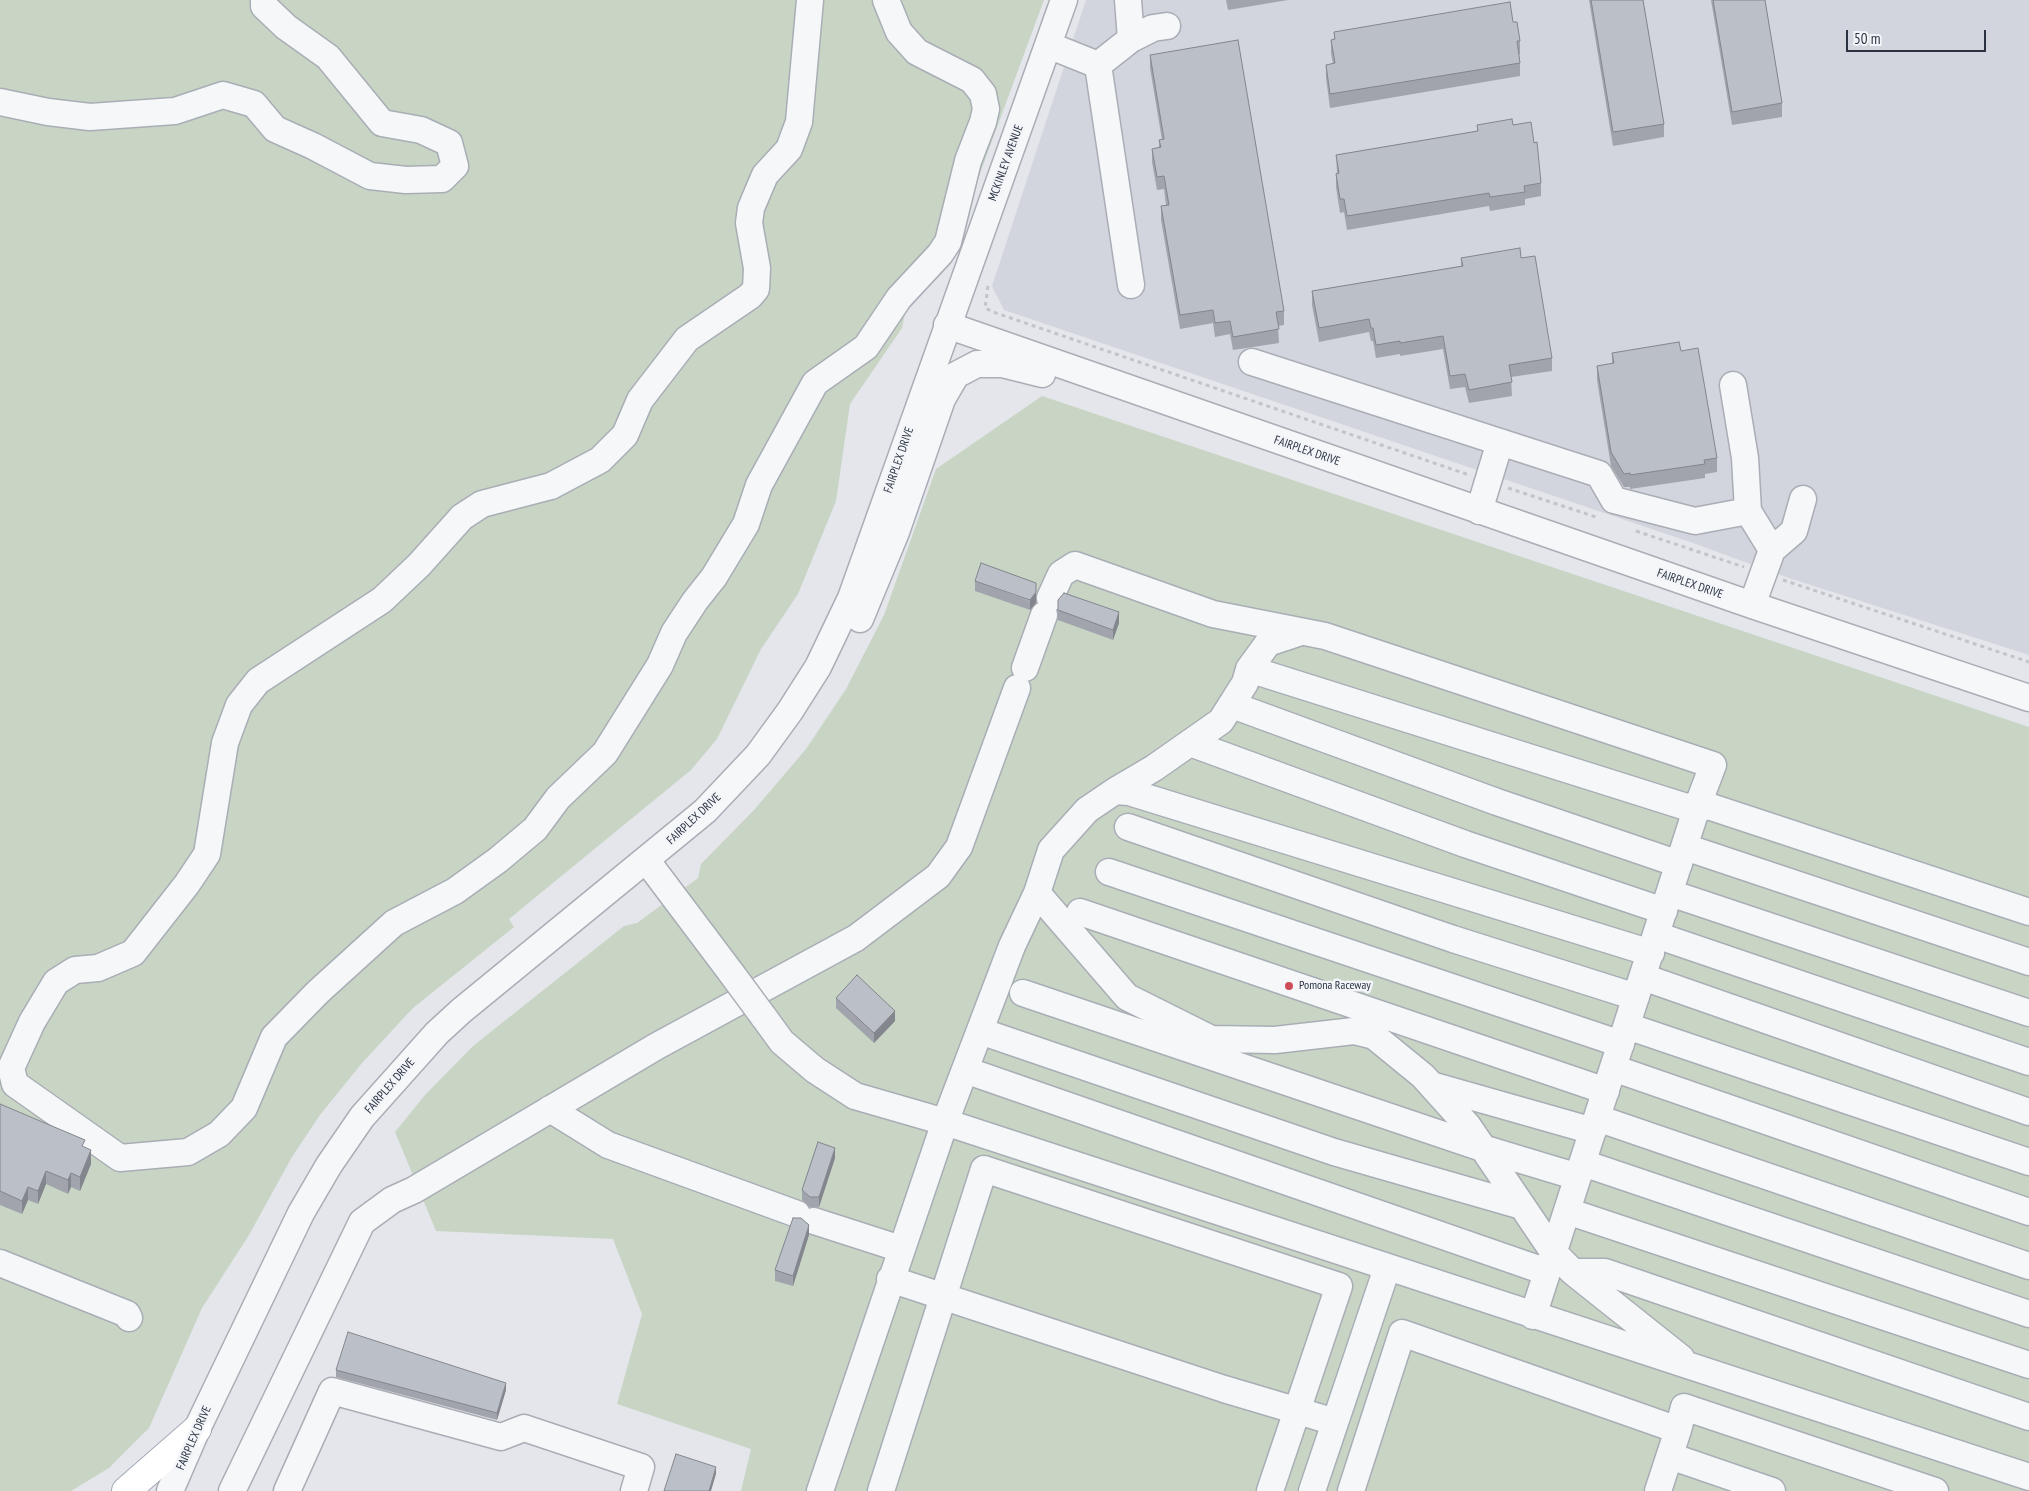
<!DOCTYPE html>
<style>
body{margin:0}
#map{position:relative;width:2029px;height:1491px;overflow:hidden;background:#e4e6eb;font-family:"PT Sans Narrow",sans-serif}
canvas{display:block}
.scale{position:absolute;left:1846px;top:30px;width:140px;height:22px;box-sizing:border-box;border:2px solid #2b3343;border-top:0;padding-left:6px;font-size:15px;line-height:18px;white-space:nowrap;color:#2b3343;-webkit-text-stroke:4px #f3f5f8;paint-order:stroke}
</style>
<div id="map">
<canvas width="2029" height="1491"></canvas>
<div class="scale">50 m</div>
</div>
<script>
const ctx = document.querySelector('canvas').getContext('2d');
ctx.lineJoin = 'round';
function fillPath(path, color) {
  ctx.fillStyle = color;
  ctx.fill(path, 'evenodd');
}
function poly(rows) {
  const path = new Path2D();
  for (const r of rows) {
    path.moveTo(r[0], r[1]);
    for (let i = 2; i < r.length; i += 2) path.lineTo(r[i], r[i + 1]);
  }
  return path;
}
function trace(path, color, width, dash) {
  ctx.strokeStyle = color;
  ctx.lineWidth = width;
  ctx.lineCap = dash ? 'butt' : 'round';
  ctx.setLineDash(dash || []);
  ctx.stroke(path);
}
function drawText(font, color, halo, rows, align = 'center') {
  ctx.font = font + ' "PT Sans Narrow",sans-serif';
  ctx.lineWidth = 5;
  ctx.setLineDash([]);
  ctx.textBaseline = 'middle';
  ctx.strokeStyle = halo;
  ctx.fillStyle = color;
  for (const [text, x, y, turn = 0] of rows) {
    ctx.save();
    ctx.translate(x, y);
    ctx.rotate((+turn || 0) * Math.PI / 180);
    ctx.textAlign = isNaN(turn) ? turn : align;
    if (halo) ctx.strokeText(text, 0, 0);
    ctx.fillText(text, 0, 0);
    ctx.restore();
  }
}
const built = poly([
 [1086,0,2029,0,2029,655,1789,578,1690,542,1004,310,992,286]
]);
const green = poly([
 [0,0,1044,0,954,244,908,300,902,328,850,404,836,501,798,594,761,649,717,739,691,770,509,919,514,927,413,1008,362,1063,320,1115,292,1157,249,1235,202,1308,149,1428,109,1468,71,1491,0,1491],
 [1042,396,2029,727,2029,1491,741,1491,751,1449,617,1404,642,1314,613,1239,436,1231,395,1132,425,1095,473,1046,624,926,637,923,698,878,701,864,754,810,806,749,846,689,884,615,936,469]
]);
const path = poly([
 [988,286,985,308,996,313,1469,475],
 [1508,488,1599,518],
 [1636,531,1744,567],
 [1783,580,2029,662]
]);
const minor = poly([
 [810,0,799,122,789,149,765,175,751,208,749,223,757,268,756,289,750,296,687,339,640,400,625,435,600,460,551,486,482,504,462,517,419,565,382,600,258,681,239,705,225,743,207,854,187,884,133,953,98,968,75,970,56,982,32,1022,11,1068,15,1084,120,1158,188,1152,219,1134,244,1108,274,1037,318,992,394,923,455,891,498,860,535,829,558,798,605,753,660,665,674,633,695,601,714,577,746,524,759,485,815,383,866,347,899,298,940,254,948,242,968,161,983,122,986,109,983,94,972,80,917,52,899,32,886,0],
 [1131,39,1153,28,1167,26],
 [1048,45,1098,65],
 [1098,65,1131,285],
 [1098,65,1131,39,1128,0],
 [0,102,48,112,90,117,175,111,223,95,254,104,275,129,313,146,370,176,406,180,442,179,455,166,449,143,421,130,382,123,328,57,286,27,264,6,264,0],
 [947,325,1752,605,2029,698],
 [1252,362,1599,474,1614,500,1695,521,1748,511,1772,550,1752,605],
 [1733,385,1745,458,1748,511],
 [1479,511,1500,442],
 [1772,550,1794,531,1803,499],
 [1050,598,1061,574,1075,565,1213,614,1325,636,1713,765,1696,810,1249,669],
 [860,619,896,532,942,399,956,375,977,364,1002,364,1042,374],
 [1025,668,1044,615],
 [1232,705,1497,802,1679,864],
 [1190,743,1465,844,1664,911],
 [1115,791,1154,768,1221,721,1245,683,1249,669,1268,643,1301,632],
 [1128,827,1453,939,1636,997],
 [1685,847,2029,962],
 [647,861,732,974],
 [1109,872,1621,1044],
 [1037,893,1127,997,1211,1039,1275,1040,1354,1031,1374,1036,1423,1076,1468,1126,1554,1253,1573,1272,1681,1358],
 [1670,893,2029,1013],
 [1080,912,1606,1091],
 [1656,935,2029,1062],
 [1643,977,2029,1112],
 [1023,993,1482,1148,1578,1177],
 [763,1016,782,1042,815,1070,855,1096,945,1122,2029,1477],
 [1627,1026,2029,1162],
 [980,1031,1334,1152,1522,1206],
 [1613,1068,2029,1212],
 [965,1070,1547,1272],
 [1431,1085,1593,1131],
 [550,1109,608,1145,797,1214],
 [1597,1118,2029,1266],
 [1583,1163,2029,1314],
 [1567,1211,2029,1365],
 [814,1221,901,1249],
 [0,1263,127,1314,129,1318],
 [1573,1272,1605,1272,2029,1417],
 [890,1279,1224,1389,1335,1422],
 [1533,1316,1696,810,1708,806,2029,912],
 [1678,1430,1684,1407,1935,1491],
 [1670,1456,1772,1491],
 [170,1491,197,1429,301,1213,329,1165,362,1117,437,1033,461,1011,705,811,758,755,790,711,818,667,851,598,1064,0],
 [232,1491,362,1222,392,1200,414,1190,657,1046,856,938,938,876,959,847,1017,688],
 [287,1491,332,1391,501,1437,524,1428,641,1467,634,1491],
 [820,1491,945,1122,1012,946,1037,893,1051,850,1087,810,1115,791,1129,792,1651,953],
 [881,1491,984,1169,1339,1286,1270,1491],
 [1312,1491,1387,1268],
 [1351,1491,1402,1333,1678,1430,1658,1491]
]);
const major = poly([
 [126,1491,197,1429]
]);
const minorBridge = poly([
 [732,974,763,1016]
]);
const wall = poly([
 [1226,0,1288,0,1228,10],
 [1589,0,1643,0,1664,124,1664,137,1613,146],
 [1711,0,1765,0,1782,103,1782,117,1732,125],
 [1513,22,1520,41,1520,54,1519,54,1520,63,1520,76,1330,108,1326,78,1326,65,1333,64,1331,53,1331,40,1334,39,1334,32],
 [1150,55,1284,311,1284,325,1278,326,1279,343,1233,350,1230,334,1215,337,1213,323,1180,329,1161,220,1161,206,1166,205,1164,189,1157,190,1152,162,1152,149,1159,148,1159,140,1162,140,1150,68],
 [1477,125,1513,125,1541,183,1541,196,1525,199,1525,205,1490,211,1489,206,1347,230,1344,212,1340,213,1336,187,1336,174,1337,173,1336,155,1477,131],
 [1461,258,1521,258,1552,358,1552,371,1511,377,1512,396,1469,403,1465,387,1450,389,1443,349,1400,356,1400,354,1376,358,1373,341,1371,341,1369,332,1319,342,1312,305,1312,291,1461,266],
 [1681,351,1717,458,1717,472,1705,474,1705,478,1630,489,1630,487,1624,487,1611,466,1597,380,1597,366,1612,364,1612,353],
 [975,581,1036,603,1030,610,975,591],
 [1058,610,1119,623,1113,640,1058,620],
 [836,998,895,1021,874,1043,836,1008],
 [0,1104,85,1148,91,1164,80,1191,71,1187,68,1194,46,1184,38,1204,28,1200,22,1214,0,1205],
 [835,1158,819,1207,810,1207,802,1200,802,1190],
 [809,1235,793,1286,775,1281,775,1270],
 [336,1370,506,1390,497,1420,336,1377]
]);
const shadedWall = poly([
 [1036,592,1036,603,1030,610,1030,600],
 [1119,612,1119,623,1113,640,1113,630],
 [895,1011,895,1021,874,1043,874,1033],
 [835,1148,835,1158,819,1207,819,1197],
 [91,1150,91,1164,80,1191,80,1177],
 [46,1171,46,1184,38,1204,38,1191],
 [71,1173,71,1187,68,1194,68,1180],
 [28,1187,28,1200,22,1214,22,1201],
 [809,1225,809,1235,793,1286,793,1276],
 [506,1383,506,1390,497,1420,497,1413],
 [716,1467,716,1474,711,1491,709,1491]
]);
const building = poly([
 [1591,0,1643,0,1664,124,1613,132,1591,0],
 [1713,0,1765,0,1782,103,1732,112,1713,0],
 [1510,2,1513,22,1517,22,1520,41,1517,41,1520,63,1330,94,1326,65,1335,63,1331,40,1335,39,1334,32,1510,2],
 [1238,40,1284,311,1276,312,1279,329,1233,337,1230,321,1215,323,1213,310,1180,315,1161,206,1169,205,1164,176,1157,177,1152,149,1161,147,1159,140,1164,139,1150,55,1238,40],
 [1512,119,1513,125,1531,122,1534,143,1537,142,1541,183,1524,186,1525,192,1490,197,1489,193,1347,216,1344,199,1340,199,1336,174,1339,173,1336,155,1478,131,1477,125,1512,119],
 [1520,248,1521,258,1535,256,1552,358,1509,365,1512,382,1469,390,1465,374,1450,376,1443,336,1400,343,1400,341,1376,345,1373,328,1371,328,1369,319,1319,328,1312,291,1463,266,1461,258,1520,248],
 [1679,342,1681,351,1698,348,1717,458,1704,460,1705,464,1630,475,1630,473,1624,474,1611,452,1597,366,1614,363,1612,353,1679,342],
 [981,563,1036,583,1036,592,1030,600,975,581,981,563],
 [1064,593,1119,612,1113,630,1058,610,1058,600,1064,593],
 [857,975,895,1011,874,1033,836,998,857,975],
 [0,1104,85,1140,82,1146,91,1150,80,1177,71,1173,68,1180,46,1171,38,1191,28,1187,22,1201,0,1191,0,1104],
 [818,1142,835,1148,819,1197,810,1197,802,1190,818,1142],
 [793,1218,801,1218,809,1225,793,1276,775,1270,793,1218],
 [348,1332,506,1383,497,1413,336,1370,348,1332],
 [676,1454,716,1467,709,1491,664,1491,676,1454]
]);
const markers = [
 [1289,986,5,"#cc4c58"]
];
const streetNames = [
 ["MCKINLEY AVENUE",1006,163,-70],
 ["FAIRPLEX DRIVE",1307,451,19],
 ["FAIRPLEX DRIVE",899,460,-71],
 ["FAIRPLEX DRIVE",1690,584,19],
 ["FAIRPLEX DRIVE",694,819,-43],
 ["FAIRPLEX DRIVE",390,1086,-49],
 ["FAIRPLEX DRIVE",194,1438,-66]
];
const poiNames = [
 ["Pomona Raceway",1299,986]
];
fillPath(built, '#d2d5dd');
fillPath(green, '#c8d5c5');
trace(minor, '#a9adb5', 29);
trace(major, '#a3aab7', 30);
trace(path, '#c1c4ca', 3, [4, 4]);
trace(minor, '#f6f7f9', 26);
trace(major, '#fff', 28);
trace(minorBridge, '#a9adb5', 29, []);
trace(minorBridge, '#f6f7f9', 26);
fillPath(wall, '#a1a4ac');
fillPath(shadedWall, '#83868c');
fillPath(building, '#bbbfc8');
trace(building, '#83868c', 1);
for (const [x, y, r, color] of markers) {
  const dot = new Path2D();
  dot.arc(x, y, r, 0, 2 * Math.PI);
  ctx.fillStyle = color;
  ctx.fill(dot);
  trace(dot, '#f3f5f8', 2);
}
drawText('12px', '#2b3343', '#f3f5f8', streetNames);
drawText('12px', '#2b3343', '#f3f5f8', poiNames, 'left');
</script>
